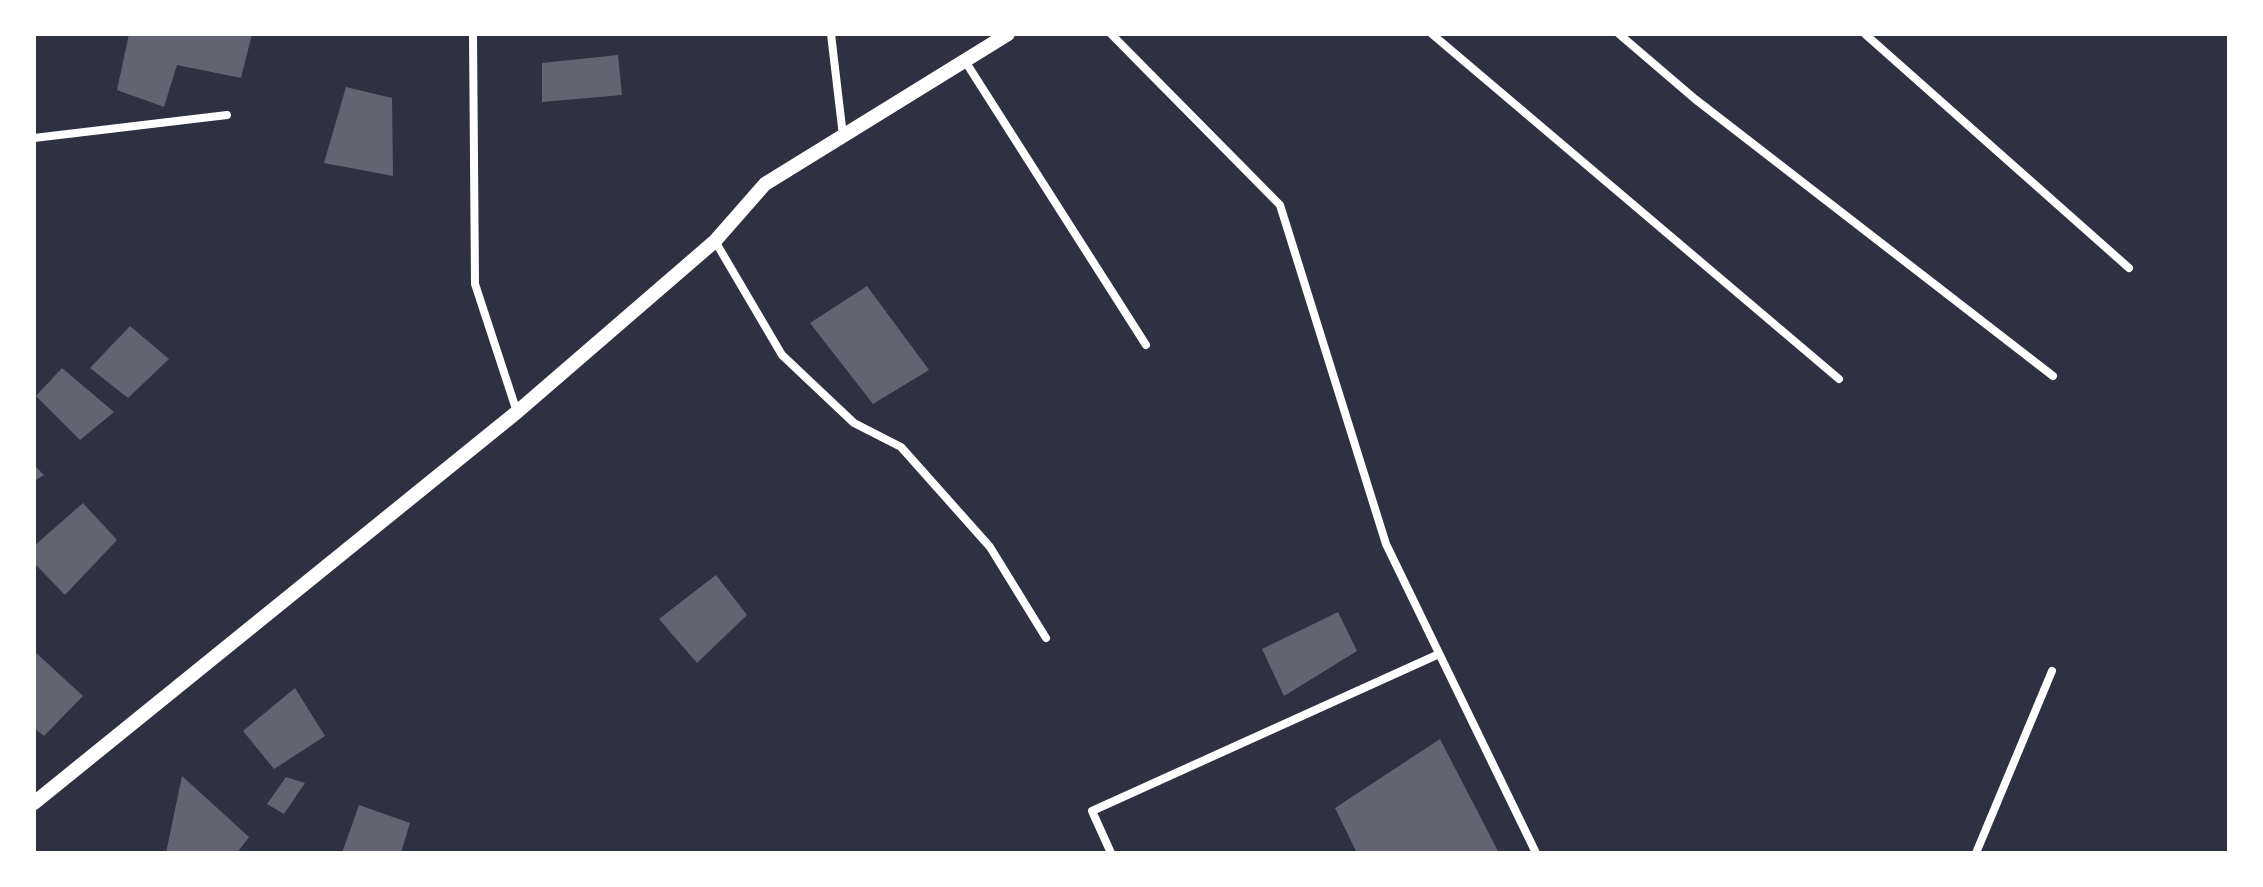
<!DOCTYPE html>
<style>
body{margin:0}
#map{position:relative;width:2263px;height:887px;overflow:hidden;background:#2d3142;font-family:Jost,sans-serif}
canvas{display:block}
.frame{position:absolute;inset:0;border:36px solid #fff;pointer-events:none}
</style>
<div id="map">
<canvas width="2263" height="887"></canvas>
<div class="frame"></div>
</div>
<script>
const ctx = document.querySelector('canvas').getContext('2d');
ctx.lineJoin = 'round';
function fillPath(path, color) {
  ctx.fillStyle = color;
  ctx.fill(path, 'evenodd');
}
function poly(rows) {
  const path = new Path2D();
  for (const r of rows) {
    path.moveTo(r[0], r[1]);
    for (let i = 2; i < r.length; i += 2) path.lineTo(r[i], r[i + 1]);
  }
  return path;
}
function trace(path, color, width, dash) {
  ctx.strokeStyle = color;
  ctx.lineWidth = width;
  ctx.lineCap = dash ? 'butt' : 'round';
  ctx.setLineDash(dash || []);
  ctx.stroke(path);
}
const building = poly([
 [129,34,252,34,241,78,177,65,164,107,117,90],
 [618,55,622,95,542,102,542,63],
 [346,87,392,98,393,176,324,163],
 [867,286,929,370,873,404,810,323],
 [130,326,169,359,128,398,90,368],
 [62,368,114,412,80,440,36,396],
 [34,465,44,475,34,481],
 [83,503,117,540,65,595,34,563,34,546],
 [716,575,747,615,697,663,659,619],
 [1338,612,1357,651,1284,696,1262,649],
 [34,651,83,696,44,736,34,728],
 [295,688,325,736,274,769,243,731],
 [1440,739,1499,853,1357,853,1335,808],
 [182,776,249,837,237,853,166,853],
 [286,777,305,783,284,814,267,804],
 [359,805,410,823,401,853,342,853]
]);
const minor = poly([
 [473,34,475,284,517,412],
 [831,34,843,136],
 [1111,34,1280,205,1386,544,1536,853],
 [1432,34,1839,379],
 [1619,34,1695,99,2053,376],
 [1865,34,2129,268],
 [965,61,1146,345],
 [34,138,227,115],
 [715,241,782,355,854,423,901,447,990,547,1046,638],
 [1111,853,1092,811,1439,654],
 [1976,853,2052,671]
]);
const tertiary = poly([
 [34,803,517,412,715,241,765,184,1008,34]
]);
fillPath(building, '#626471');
trace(minor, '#fff', 8);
trace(tertiary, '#fff', 14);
</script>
